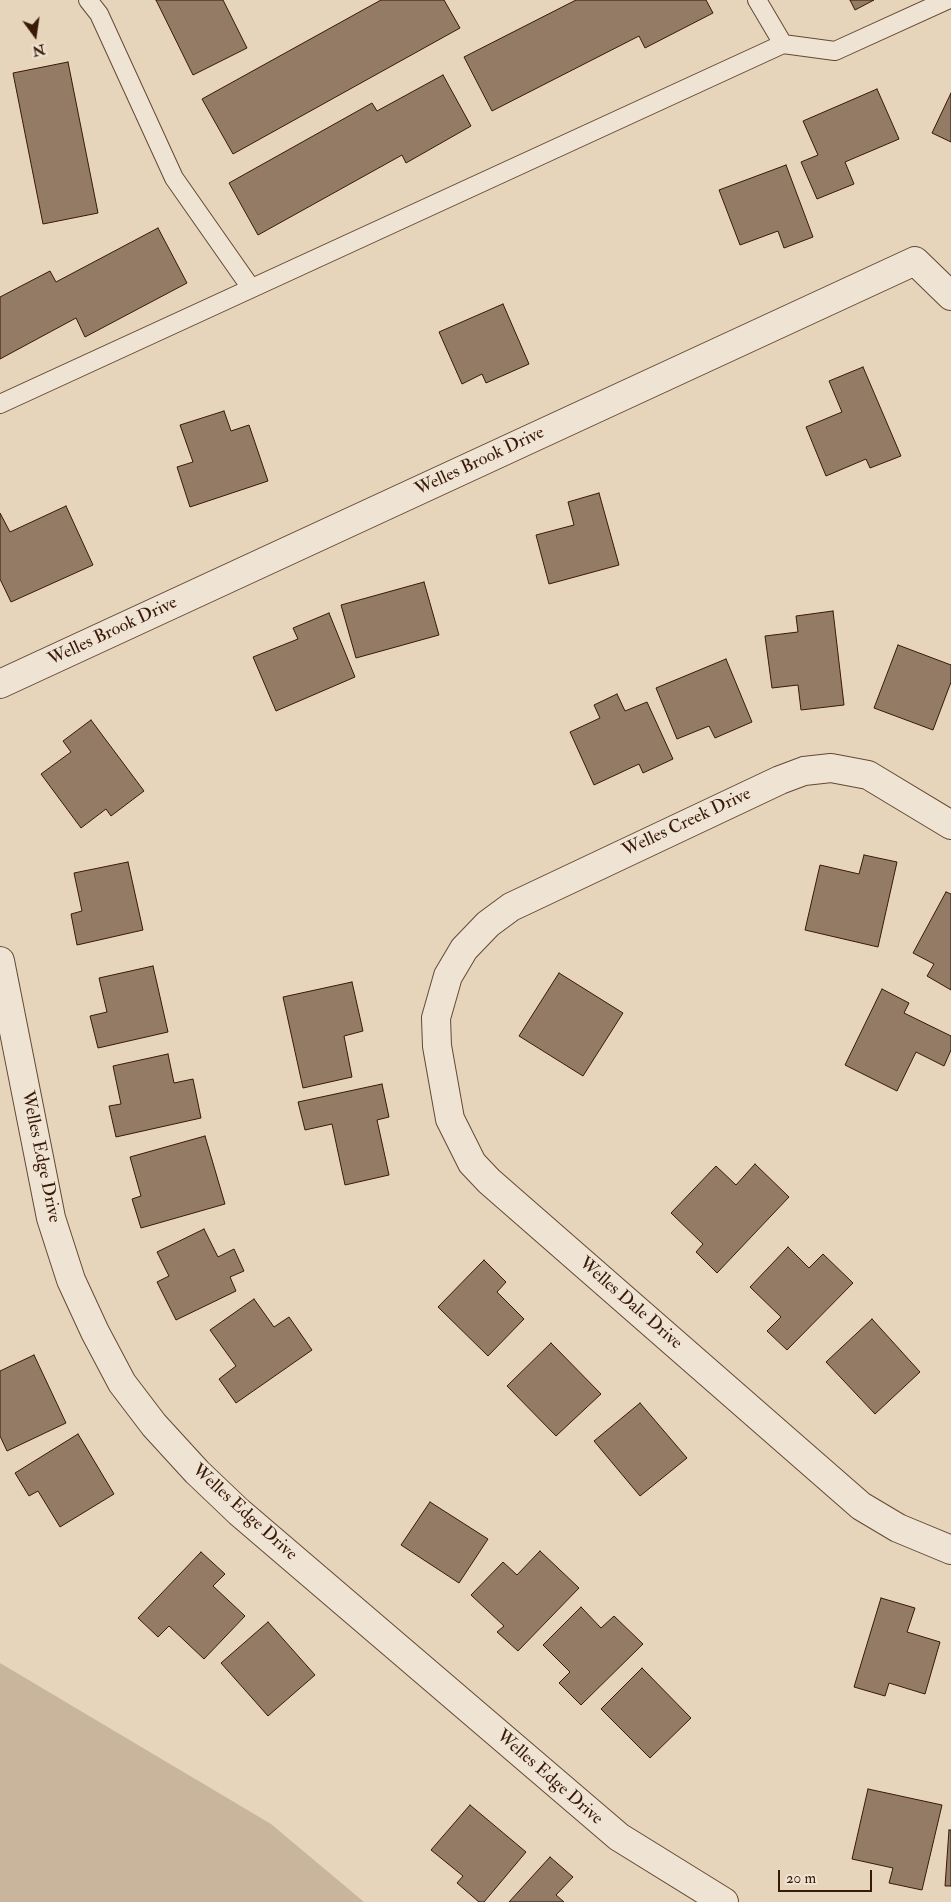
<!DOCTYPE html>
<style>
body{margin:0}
#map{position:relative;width:951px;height:1902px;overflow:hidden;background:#e6d5bb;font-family:"IM FELL Double Pica",serif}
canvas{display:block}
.north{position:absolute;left:10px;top:10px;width:50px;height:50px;-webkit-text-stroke:4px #efe4d3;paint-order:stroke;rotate:166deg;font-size:14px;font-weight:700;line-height:20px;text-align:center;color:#391907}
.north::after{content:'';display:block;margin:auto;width:18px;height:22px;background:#391907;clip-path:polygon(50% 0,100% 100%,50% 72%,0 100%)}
.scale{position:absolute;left:778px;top:1870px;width:94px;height:22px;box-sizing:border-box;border:2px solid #391907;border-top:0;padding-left:6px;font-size:15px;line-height:18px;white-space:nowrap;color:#391907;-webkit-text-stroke:4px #efe4d3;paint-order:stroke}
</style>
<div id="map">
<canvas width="951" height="1902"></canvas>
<div class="north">N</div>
<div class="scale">20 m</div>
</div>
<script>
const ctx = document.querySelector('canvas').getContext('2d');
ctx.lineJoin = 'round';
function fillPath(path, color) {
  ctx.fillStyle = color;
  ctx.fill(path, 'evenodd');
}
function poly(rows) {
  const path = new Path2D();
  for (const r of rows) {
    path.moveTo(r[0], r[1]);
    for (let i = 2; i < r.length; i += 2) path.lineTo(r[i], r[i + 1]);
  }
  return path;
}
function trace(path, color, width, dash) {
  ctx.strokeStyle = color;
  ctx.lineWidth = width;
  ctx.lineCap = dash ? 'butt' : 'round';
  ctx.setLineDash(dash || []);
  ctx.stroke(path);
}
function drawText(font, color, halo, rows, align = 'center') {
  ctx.font = font + ' "IM FELL Double Pica",serif';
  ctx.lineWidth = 4;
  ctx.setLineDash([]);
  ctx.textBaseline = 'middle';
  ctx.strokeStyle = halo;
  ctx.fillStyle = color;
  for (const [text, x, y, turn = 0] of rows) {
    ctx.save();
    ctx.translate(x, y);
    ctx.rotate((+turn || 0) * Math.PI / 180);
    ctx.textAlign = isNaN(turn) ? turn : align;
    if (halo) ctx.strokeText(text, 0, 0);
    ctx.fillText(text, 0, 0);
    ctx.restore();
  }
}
const green = poly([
 [0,1663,271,1824,364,1902,0,1902]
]);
const building = poly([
 [156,0,223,0,247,48,193,75,156,0],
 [381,0,444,0,460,28,233,154,202,99,381,0],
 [576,0,706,0,713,13,645,48,639,36,492,111,464,57,576,0],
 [850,0,874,0,855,10,850,0],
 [68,62,98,213,43,224,13,73,68,62],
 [443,75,471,126,406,163,402,155,258,235,229,183,372,103,377,111,443,75],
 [877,89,899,139,845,162,854,184,817,199,801,162,818,155,803,121,877,89],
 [951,93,951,142,932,133,951,93],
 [786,165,813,237,784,248,778,231,740,245,719,190,786,165],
 [158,228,187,283,85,337,76,318,0,359,0,297,50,271,56,282,158,228],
 [503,304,529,364,486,383,482,374,462,384,439,332,503,304],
 [863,367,901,456,870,468,866,459,826,476,806,427,842,412,829,381,863,367],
 [224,411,231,431,249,425,268,481,190,507,177,467,193,462,180,425,224,411],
 [599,493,619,565,549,584,536,535,574,525,568,502,599,493],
 [66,506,93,565,11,602,0,579,0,513,10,532,66,506],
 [424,582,439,635,356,658,341,605,424,582],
 [833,611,844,705,801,710,798,685,772,688,765,636,798,632,796,616,833,611],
 [329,613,355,677,276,711,253,657,298,639,293,628,329,613],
 [898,645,951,665,951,682,933,730,874,708,898,645],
 [726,659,752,722,715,738,709,726,677,739,656,688,726,659],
 [617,694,625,711,647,702,673,759,643,773,639,764,594,785,570,732,600,718,594,705,617,694],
 [91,720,144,791,111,816,106,809,81,828,41,774,71,752,63,741,91,720],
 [864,855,897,862,878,947,805,930,820,865,859,874,864,855],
 [128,862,143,930,77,945,71,914,82,911,74,873,128,862],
 [946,892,951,894,951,990,927,976,934,964,913,953,946,892],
 [153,966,168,1032,98,1048,90,1016,107,1012,99,978,153,966],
 [559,973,623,1013,583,1076,519,1036,559,973],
 [352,982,363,1031,344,1036,352,1077,303,1088,283,997,352,982],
 [882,989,909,1003,904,1013,951,1036,951,1050,944,1066,916,1052,897,1091,845,1065,882,989],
 [168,1054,174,1083,193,1079,201,1118,116,1137,109,1106,121,1104,113,1066,168,1054],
 [382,1084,389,1117,377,1120,389,1175,345,1185,332,1124,305,1130,298,1102,382,1084],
 [205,1136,225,1204,141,1228,132,1199,141,1196,130,1157,205,1136],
 [755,1164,789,1197,717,1273,696,1252,703,1244,671,1213,716,1166,736,1185,755,1164],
 [204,1229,218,1257,234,1249,244,1271,230,1277,236,1291,176,1320,157,1282,169,1276,157,1252,204,1229],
 [788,1247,809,1268,823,1254,853,1283,787,1350,767,1331,781,1317,750,1287,788,1247],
 [484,1260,506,1282,497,1292,524,1319,488,1356,438,1307,484,1260],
 [254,1299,274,1327,289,1317,312,1350,236,1403,219,1379,236,1366,210,1330,254,1299],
 [872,1319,920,1372,875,1414,826,1362,872,1319],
 [551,1343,601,1394,556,1436,507,1386,551,1343],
 [34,1355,66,1423,7,1451,0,1436,0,1371,34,1355],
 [640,1403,687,1458,640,1496,594,1441,640,1403],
 [78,1434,114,1494,60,1527,38,1491,29,1496,15,1473,78,1434],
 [430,1502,488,1539,459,1583,401,1545,430,1502],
 [540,1551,579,1588,518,1651,497,1632,504,1626,471,1595,503,1562,517,1575,540,1551],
 [201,1552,225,1574,213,1586,245,1616,204,1659,169,1626,158,1637,138,1618,201,1552],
 [881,1598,915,1608,907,1632,940,1642,925,1694,889,1683,885,1696,854,1687,881,1598],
 [581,1607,601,1628,614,1616,643,1644,581,1705,559,1683,570,1672,543,1645,581,1607],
 [268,1622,315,1675,268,1716,221,1663,268,1622],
 [642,1668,691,1718,650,1758,601,1709,642,1668],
 [868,1789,942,1805,922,1890,889,1883,893,1868,852,1859,868,1789],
 [470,1805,526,1852,484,1902,479,1902,457,1883,463,1876,431,1850,470,1805],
 [949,1830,951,1830,951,1886,945,1886,949,1830],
 [550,1857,573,1877,556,1895,564,1902,509,1902,550,1857]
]);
const lane = poly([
 [88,0,99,14,174,178,251,288],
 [783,44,835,51,947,0],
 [0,404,783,44,757,0]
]);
const street = poly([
 [0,684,915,261,951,296],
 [951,825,868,775,831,768,804,771,780,780,511,907,488,924,464,949,448,976,436,1018,437,1046,450,1119,472,1163,489,1181,861,1506,898,1528,951,1550],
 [0,961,51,1218,71,1280,95,1332,122,1383,154,1425,197,1472,239,1512,619,1837,724,1902]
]);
const streetNames = [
 ["Welles Brook Drive",480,462,-25],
 ["Welles Brook Drive",113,632,-25],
 ["Welles Creek Drive",687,823,-25],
 ["Welles Edge Drive",40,1157,78],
 ["Welles Dale Drive",630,1304,41],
 ["Welles Edge Drive",244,1513,42],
 ["Welles Edge Drive",549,1778,41]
];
fillPath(green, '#c9b59c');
fillPath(building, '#937b65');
trace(building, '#391907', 1);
trace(lane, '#644834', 20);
trace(street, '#644834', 30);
trace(lane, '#efe4d3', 18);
trace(street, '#efe4d3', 28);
drawText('18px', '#391907', '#efe4d3', streetNames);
</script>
